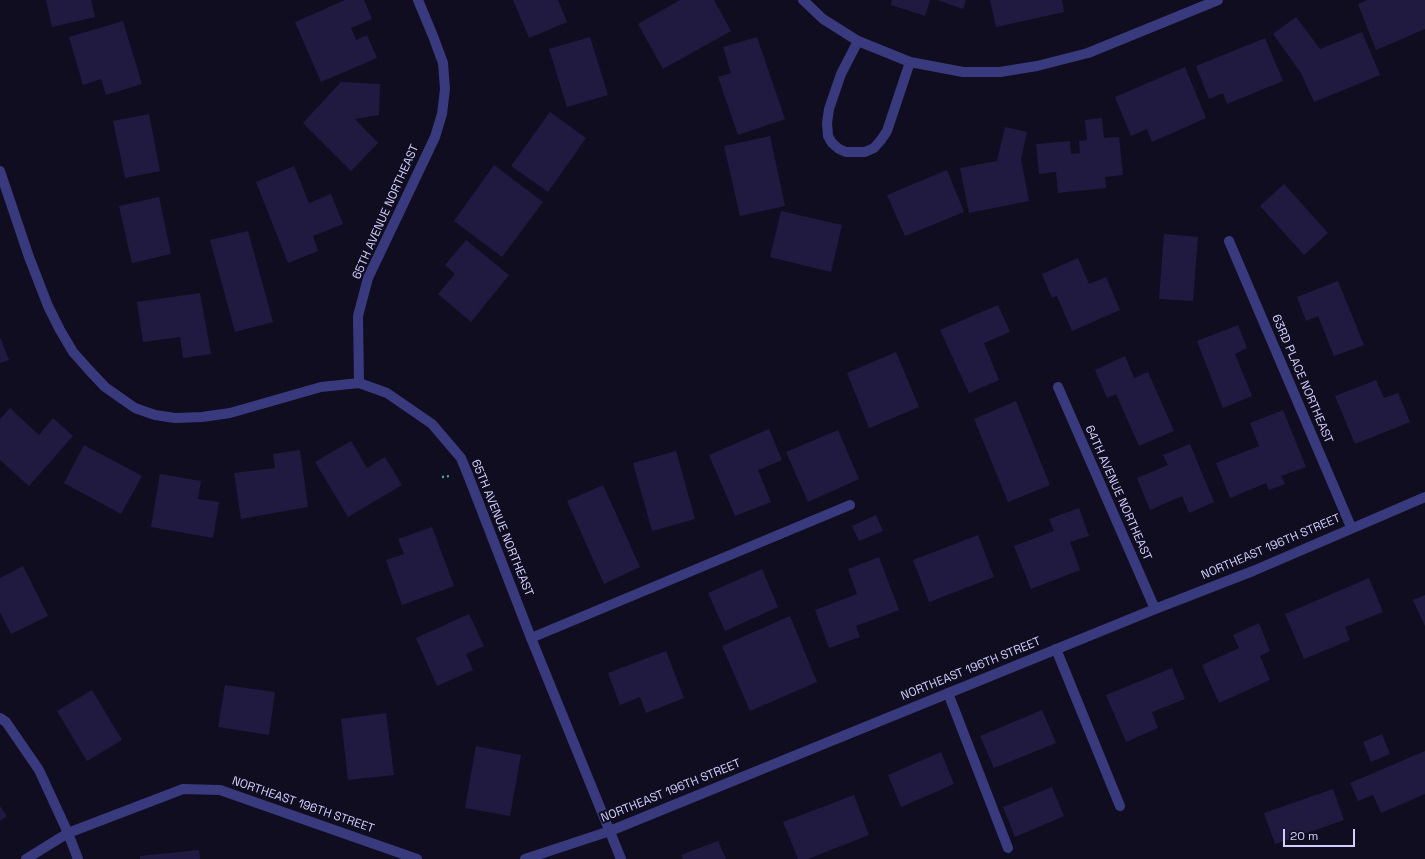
<!DOCTYPE html>
<style>
body{margin:0}
#map{position:relative;width:1425px;height:859px;overflow:hidden;background:#100d20;font-family:"Space Grotesk",sans-serif}
canvas{display:block}
.scale{position:absolute;left:1283px;top:829px;width:72px;height:18px;box-sizing:border-box;border:2px solid #d1cefe;border-top:0;padding-left:5px;font-size:12px;line-height:14px;white-space:nowrap;color:#d1cefe;-webkit-text-stroke:3px #100d20;paint-order:stroke}
</style>
<div id="map">
<canvas width="1425" height="859"></canvas>
<div class="scale">20 m</div>
</div>
<script>
const ctx = document.querySelector('canvas').getContext('2d');
ctx.lineJoin = 'round';
function fillPath(path, color) {
  ctx.fillStyle = color;
  ctx.fill(path, 'evenodd');
}
function poly(rows) {
  const path = new Path2D();
  for (const r of rows) {
    path.moveTo(r[0], r[1]);
    for (let i = 2; i < r.length; i += 2) path.lineTo(r[i], r[i + 1]);
  }
  return path;
}
function trace(path, color, width, dash) {
  ctx.strokeStyle = color;
  ctx.lineWidth = width;
  ctx.lineCap = dash ? 'butt' : 'round';
  ctx.setLineDash(dash || []);
  ctx.stroke(path);
}
function drawText(font, color, halo, rows, align = 'center') {
  ctx.font = font + ' "Space Grotesk",sans-serif';
  ctx.lineWidth = 4;
  ctx.setLineDash([]);
  ctx.textBaseline = 'middle';
  ctx.strokeStyle = halo;
  ctx.fillStyle = color;
  for (const [text, x, y, turn = 0] of rows) {
    ctx.save();
    ctx.translate(x, y);
    ctx.rotate((+turn || 0) * Math.PI / 180);
    ctx.textAlign = isNaN(turn) ? turn : align;
    if (halo) ctx.strokeText(text, 0, 0);
    ctx.fillText(text, 0, 0);
    ctx.restore();
  }
}
const building = poly([
 [46,0,91,0,95,17,52,27],
 [345,0,364,0,372,19,351,28,356,40,367,35,377,58,321,82,295,22],
 [513,0,558,0,567,22,529,38],
 [680,0,714,0,731,31,663,69,638,24],
 [892,0,930,0,925,16,891,5],
 [938,0,966,0,963,9],
 [990,0,1062,0,1064,12,996,27],
 [1367,0,1425,0,1425,29,1376,50,1358,4],
 [1296,17,1320,49,1362,32,1380,75,1314,102,1301,73,1273,34],
 [123,21,142,84,106,95,101,79,83,85,69,37],
 [590,37,608,95,567,107,549,49],
 [757,37,785,119,738,135,718,77,731,73,723,47],
 [1265,38,1283,81,1227,104,1223,93,1209,99,1196,66],
 [1185,67,1206,118,1152,142,1147,129,1131,136,1115,97],
 [341,82,380,84,379,115,355,119,378,143,351,171,303,123],
 [550,112,586,138,548,192,511,166],
 [149,114,160,171,125,178,113,121],
 [1102,118,1104,138,1119,137,1123,175,1105,177,1106,188,1058,193,1056,172,1039,174,1036,144,1070,141,1071,154,1080,153,1079,141,1087,140,1085,120],
 [1005,127,1027,132,1021,159,1029,201,969,213,960,168,997,161],
 [770,136,785,206,740,216,724,146],
 [494,165,543,202,502,257,454,221],
 [294,166,309,203,331,194,343,224,313,236,318,251,288,263,256,182],
 [947,170,964,212,905,236,887,195],
 [1284,184,1328,233,1304,255,1260,206],
 [159,197,171,254,132,263,119,206],
 [781,211,842,225,831,272,770,257],
 [248,231,273,322,235,332,210,240],
 [1164,234,1198,237,1193,301,1159,299],
 [466,240,509,275,471,322,438,294,455,274,445,265],
 [1078,258,1089,284,1106,277,1120,310,1072,331,1057,296,1052,298,1042,274],
 [1338,281,1364,345,1334,356,1318,316,1306,321,1297,297],
 [200,293,211,354,183,358,180,337,143,342,137,302],
 [998,305,1010,332,984,343,999,380,969,393,940,330],
 [1238,325,1247,348,1235,354,1252,396,1223,408,1197,341],
 [0,337,9,360,0,363],
 [896,352,919,407,869,428,847,373],
 [1125,356,1134,378,1148,372,1174,431,1139,446,1116,394,1107,398,1095,370],
 [1376,380,1384,398,1398,393,1410,422,1355,444,1335,396],
 [1016,401,1050,485,1008,502,974,419],
 [10,408,39,435,53,418,73,436,29,486,0,460,0,419],
 [1283,410,1306,467,1281,476,1285,484,1269,490,1266,483,1230,498,1216,463,1259,446,1250,423],
 [769,429,782,460,758,470,771,502,735,516,709,455],
 [838,430,859,479,808,502,786,452],
 [351,441,367,468,385,457,402,485,348,517,315,462],
 [1190,444,1214,502,1189,513,1182,496,1150,510,1137,478,1168,465,1163,455],
 [84,445,142,476,121,514,64,483],
 [300,450,308,507,241,519,234,473,275,468,273,454],
 [676,451,695,519,652,531,633,463],
 [160,474,201,481,198,499,219,502,213,538,151,527],
 [603,485,640,567,604,584,567,501],
 [1079,508,1089,536,1070,542,1080,570,1031,589,1014,546,1054,531,1049,519],
 [876,515,883,531,859,541,852,526],
 [432,527,454,586,402,605,386,560,404,554,398,539],
 [978,535,994,577,929,602,913,560],
 [879,557,899,610,856,626,860,637,829,648,815,610,857,594,848,569],
 [23,566,48,616,11,634,0,612,0,578],
 [762,569,778,607,725,631,708,593],
 [1369,578,1383,612,1345,627,1350,640,1304,659,1285,614],
 [1425,595,1425,626,1413,600],
 [469,614,484,646,466,654,473,670,437,686,416,638],
 [790,616,817,682,750,711,722,646],
 [1259,623,1270,651,1260,656,1270,680,1219,703,1202,665,1239,648,1233,635],
 [666,651,684,698,646,713,640,697,620,705,608,673],
 [1172,668,1185,699,1152,712,1158,728,1126,742,1106,695],
 [225,685,275,692,269,735,218,727],
 [92,690,122,740,87,761,57,711],
 [1042,710,1056,743,994,768,980,736],
 [386,713,394,775,348,780,341,719],
 [1382,734,1390,754,1371,762,1363,742],
 [476,746,521,755,510,816,465,808],
 [1425,751,1425,794,1381,813,1373,795,1358,801,1350,783],
 [941,752,954,784,901,807,888,775],
 [1052,787,1064,816,1015,837,1003,807],
 [1333,789,1344,820,1275,844,1264,813],
 [854,795,869,835,808,859,798,859,783,822],
 [0,806,7,816,0,821],
 [718,841,726,859,683,859,681,855],
 [199,850,200,859,140,859,140,856]
]);
const path = poly([
 [442,477,450,476]
]);
const service = poly([
 [531,638,850,505],
 [1056,649,1120,806],
 [948,693,1008,848]
]);
const minor = poly([
 [803,0,823,19,858,41,910,62,963,72,1000,72,1037,66,1088,53,1218,0],
 [858,41,841,74,829,109,827,123,828,136,832,143,839,149,846,152,865,152,874,148,881,140,887,131,910,62],
 [0,171,29,257,48,306,60,330,73,352,89,370,105,387,135,408,155,415,175,418,202,417,230,413,321,387,359,383,387,393,432,424,461,458,468,475,531,638,621,859],
 [1229,241,1351,527],
 [359,383,358,316,368,278,435,137,442,114,445,89,443,63,433,36,418,0],
 [1058,387,1155,609],
 [0,718,6,722,39,770,68,833,78,859],
 [26,859,68,833,183,789,220,790,417,859],
 [525,859,610,831,1155,609,1253,571,1425,497]
]);
const streetNames = [
 ["65TH AVENUE NORTHEAST",386,212,-66],
 ["63RD PLACE NORTHEAST",1302,379,67],
 ["64TH AVENUE NORTHEAST",1118,493,66],
 ["65TH AVENUE NORTHEAST",502,528,68],
 ["NORTHEAST 196TH STREET",1271,547,-23],
 ["NORTHEAST 196TH STREET",971,669,-22],
 ["NORTHEAST 196TH STREET",671,791,-22],
 ["NORTHEAST 196TH STREET",303,805,19]
];
fillPath(building, '#201a41');
trace(path, '#30afa2', 2.5, [2, 3]);
trace(service, '#393a7e', 10);
trace(minor, '#393a7e', 10);
drawText('12px', '#d1cefe', '#100d20', streetNames);
</script>
